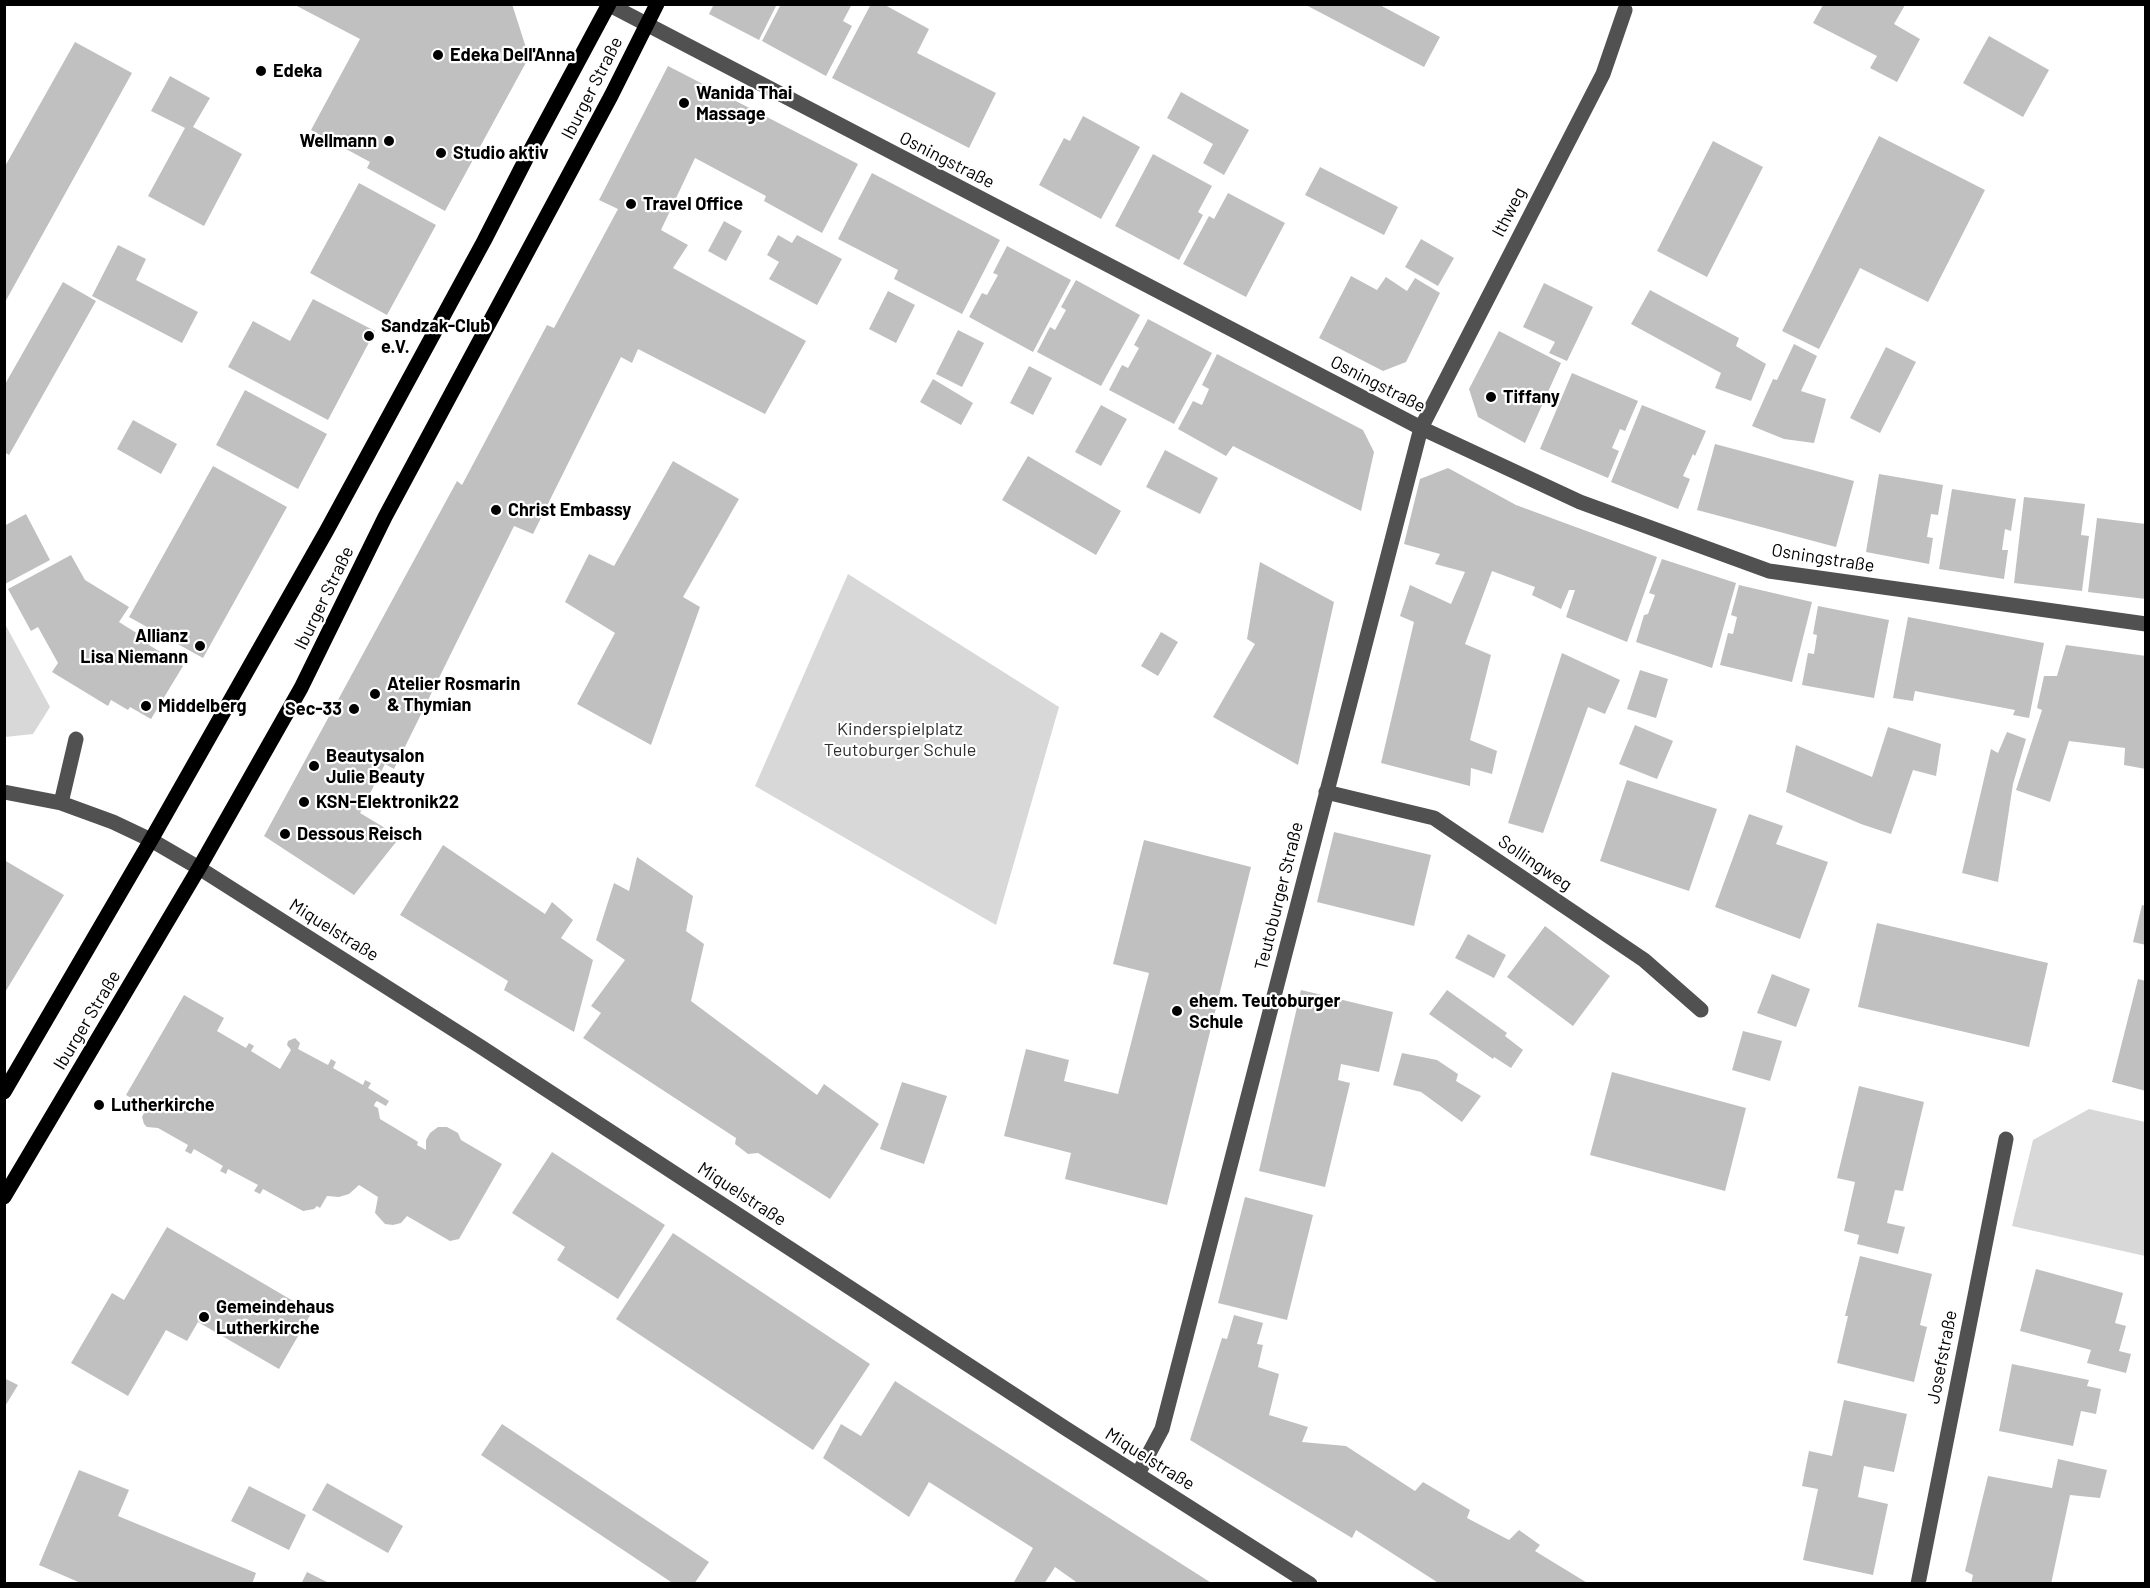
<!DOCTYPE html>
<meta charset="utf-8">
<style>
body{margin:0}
#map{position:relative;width:2150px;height:1588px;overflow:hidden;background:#fff;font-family:Barlow,sans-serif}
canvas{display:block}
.frame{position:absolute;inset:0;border:6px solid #000;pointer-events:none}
</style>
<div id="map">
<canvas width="2150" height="1588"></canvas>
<div class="frame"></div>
</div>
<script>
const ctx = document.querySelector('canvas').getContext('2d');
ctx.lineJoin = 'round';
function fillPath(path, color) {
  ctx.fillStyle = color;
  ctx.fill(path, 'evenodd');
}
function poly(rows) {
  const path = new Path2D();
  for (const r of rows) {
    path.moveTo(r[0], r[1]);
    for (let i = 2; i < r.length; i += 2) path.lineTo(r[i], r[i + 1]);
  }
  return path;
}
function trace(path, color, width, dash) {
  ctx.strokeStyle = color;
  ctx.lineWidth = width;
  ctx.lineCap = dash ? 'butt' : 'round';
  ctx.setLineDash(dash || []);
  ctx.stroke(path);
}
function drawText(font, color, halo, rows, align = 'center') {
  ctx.font = font + ' Barlow,sans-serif';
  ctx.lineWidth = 4.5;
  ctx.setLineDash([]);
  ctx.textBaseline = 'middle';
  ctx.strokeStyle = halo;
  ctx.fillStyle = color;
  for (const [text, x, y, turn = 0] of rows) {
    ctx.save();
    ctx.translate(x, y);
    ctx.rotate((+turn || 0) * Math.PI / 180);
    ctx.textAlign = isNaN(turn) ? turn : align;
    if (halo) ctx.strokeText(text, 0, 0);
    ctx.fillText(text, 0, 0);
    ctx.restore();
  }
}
const green = poly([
 [848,574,1059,707,996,925,755,786],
 [5,624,50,707,33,734,5,737],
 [2089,1109,2145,1122,2145,1256,2012,1226,2033,1140]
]);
const building = poly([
 [293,4,512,4,529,57,445,211,367,168,370,162,311,130,360,39],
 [714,4,777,4,759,40,709,14],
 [781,4,852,4,843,21,852,26,826,76,762,41],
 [871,4,883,4,929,29,917,53,996,93,969,148,832,78],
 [1304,4,1378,4,1440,37,1424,67],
 [1823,5,1905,5,1894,24,1920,39,1897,82,1870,68,1877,56,1813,23],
 [1989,36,2049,70,2023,117,1963,83],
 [75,42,132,73,4,304,4,168],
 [668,66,858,164,822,233,764,201,766,196,695,158,661,230,688,245,673,268,806,341,765,414,638,349,632,363,621,357,533,534,514,526,394,769,385,764,360,813,400,837,354,895,264,836,457,481,462,485,547,325,554,328,618,209,599,200],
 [170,76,210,98,193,127,242,154,204,226,148,196,185,128,151,111],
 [1181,92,1249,130,1224,175,1203,163,1213,144,1167,118],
 [1083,116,1140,147,1101,219,1039,185,1064,138,1070,141],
 [1879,136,1985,190,1928,302,1860,268,1819,349,1782,331],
 [1713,141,1763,167,1707,277,1657,251],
 [1153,154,1212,186,1198,212,1203,215,1179,260,1115,226],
 [1320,167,1398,207,1384,235,1305,195],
 [872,173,1000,240,962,314,894,279,898,270,838,239],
 [359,183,436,225,387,315,310,273],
 [1228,193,1285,223,1246,297,1183,264,1209,216,1214,219],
 [724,221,742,231,726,261,708,251],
 [778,235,792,243,797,235,842,259,817,305,769,279,779,262,767,255],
 [1421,239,1454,258,1438,286,1405,267],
 [118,245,146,259,136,280,198,312,182,343,92,296],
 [1007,246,1071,280,1033,352,969,317,982,293,987,295,998,275,993,273],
 [1351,276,1377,290,1386,277,1407,291,1415,278,1440,293,1406,362,1383,371,1319,338],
 [1076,280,1140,315,1101,386,1037,352,1050,327,1055,330,1066,310,1061,307],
 [63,282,96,301,9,455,4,452,4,386],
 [1544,283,1593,307,1567,361,1549,353,1555,342,1523,327],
 [1650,290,1739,338,1736,346,1766,364,1751,401,1715,388,1721,373,1631,324],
 [888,291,915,305,896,343,869,329],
 [313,299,375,331,328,420,228,367,253,321,290,341],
 [1148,319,1212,353,1174,424,1109,390,1122,365,1128,368,1139,348,1134,345],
 [958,330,984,343,962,387,936,374],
 [1499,331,1561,363,1525,443,1478,417,1469,389],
 [1794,344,1817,356,1801,391,1826,399,1814,443,1784,439,1752,426,1773,379,1777,380],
 [1886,347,1916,362,1880,433,1850,418],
 [1217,354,1363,430,1374,452,1361,511,1233,446,1226,456,1178,429,1193,401,1202,405,1209,389,1202,385],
 [1029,366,1052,378,1033,415,1010,403],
 [1572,373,1638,401,1625,431,1620,429,1612,448,1619,451,1608,478,1540,449],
 [933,379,973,403,961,425,920,402],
 [245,390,327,434,298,489,216,445],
 [1101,405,1127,419,1101,466,1075,452],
 [1642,405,1706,431,1695,456,1693,454,1683,476,1690,479,1678,509,1611,482],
 [133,420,177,444,161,474,117,449],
 [1715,444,1854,481,1836,547,1697,510],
 [1165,450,1218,478,1200,514,1146,487],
 [1028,456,1121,511,1096,555,1002,500],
 [673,461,739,499,683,597,700,607,651,745,577,704,615,633,565,602,589,554,614,566],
 [213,466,287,507,203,658,129,617],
 [1448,468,1516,505,1657,557,1627,642,1566,617,1575,590,1569,590,1561,609,1532,595,1535,587,1492,571,1465,644,1491,655,1470,740,1497,751,1492,774,1471,768,1470,786,1381,763,1414,622,1400,616,1410,585,1451,604,1465,572,1435,564,1440,554,1404,544,1420,479],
 [1879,474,1943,485,1938,515,1931,514,1927,537,1933,538,1929,564,1866,552],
 [1952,489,2016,499,2011,531,2005,529,2002,550,2008,550,2004,579,1939,569],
 [2024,497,2085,504,2081,535,2089,536,2082,591,2014,583],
 [26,514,50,560,5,584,4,526],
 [2097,518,2146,524,2146,599,2088,592],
 [71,555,85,580,129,607,119,622,151,642,149,645,183,666,151,719,130,707,128,710,111,700,108,706,52,672,58,663,38,627,31,631,8,589],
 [1662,559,1736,583,1712,668,1636,642,1644,615,1648,614,1655,595,1649,593],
 [1260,562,1334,602,1298,765,1213,717,1255,644,1247,639],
 [1739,585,1812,602,1792,682,1720,665,1728,633,1733,634,1737,617,1731,615],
 [1818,606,1889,620,1874,698,1802,685,1808,653,1814,654,1817,635,1813,634],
 [1908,617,2044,643,2029,718,2013,715,2015,710,1915,691,1913,701,1893,698],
 [1161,632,1178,642,1158,676,1141,666],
 [2066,645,2146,656,2146,769,2124,765,2125,748,2069,741,2050,802,2016,790,2042,710,2037,708,2044,676,2057,676],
 [1562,653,1620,680,1605,714,1588,707,1543,833,1508,823],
 [1640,670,1668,679,1656,718,1627,709],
 [1635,725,1673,741,1657,779,1619,764],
 [1888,727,1941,744,1936,776,1913,770,1891,834,1861,824,1786,792,1796,745,1872,777],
 [2007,732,2026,739,2013,784,1998,882,1962,873,1991,749,1998,753],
 [1627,780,1717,809,1689,891,1600,861],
 [1749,814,1783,826,1776,844,1828,862,1800,939,1715,907],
 [1334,832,1431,855,1414,926,1317,902],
 [1144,840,1251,867,1167,1205,1065,1179,1071,1153,1004,1136,1026,1049,1069,1060,1064,1081,1118,1094,1149,973,1113,964],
 [443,845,545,914,552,902,573,920,561,938,593,960,574,1032,504,990,508,981,400,915],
 [637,857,693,896,686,931,704,944,691,1001,817,1095,824,1084,879,1124,830,1199,758,1153,748,1154,735,1144,736,1138,583,1038,601,1013,591,1006,625,960,596,940,614,883,629,891],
 [4,860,64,895,4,994],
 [2142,905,2146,906,2146,945,2133,942],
 [1877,923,2048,963,2029,1047,1858,1007],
 [1545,926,1610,976,1573,1026,1507,977],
 [1468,934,1506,955,1494,978,1455,958],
 [1772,974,1810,989,1796,1027,1757,1013],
 [2138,979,2146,981,2146,1091,2112,1082],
 [1301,990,1393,1012,1379,1072,1341,1064,1338,1080,1350,1083,1325,1187,1259,1171],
 [1447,990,1507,1033,1505,1036,1523,1050,1511,1068,1494,1057,1493,1059,1429,1014],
 [184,995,224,1018,217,1031,246,1048,249,1043,254,1046,251,1051,280,1069,291,1050,287,1045,288,1041,295,1038,300,1043,298,1049,328,1065,331,1059,336,1062,333,1068,363,1085,365,1080,371,1083,368,1088,389,1101,386,1106,377,1101,375,1103,374,1106,378,1108,380,1119,415,1140,418,1142,417,1145,426,1150,426,1140,430,1133,438,1127,447,1127,458,1133,461,1140,502,1164,459,1239,450,1241,407,1216,401,1223,393,1225,385,1224,375,1213,378,1197,359,1185,349,1194,339,1197,327,1196,320,1208,317,1206,314,1209,303,1211,263,1189,260,1194,254,1191,258,1185,228,1169,226,1174,220,1171,223,1166,194,1149,191,1154,185,1151,188,1145,158,1128,147,1127,144,1124,142,1117,147,1107,126,1095],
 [1743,1031,1782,1041,1770,1081,1732,1070],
 [1402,1053,1437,1060,1458,1074,1456,1081,1481,1096,1462,1122,1421,1092,1393,1085],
 [1612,1072,1746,1108,1725,1191,1590,1155],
 [902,1082,947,1096,924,1164,880,1149],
 [1859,1086,1924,1102,1903,1191,1895,1190,1887,1223,1905,1227,1898,1254,1857,1244,1859,1235,1844,1231,1855,1182,1837,1178],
 [552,1152,665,1225,618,1299,557,1260,565,1247,512,1213],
 [1245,1197,1313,1215,1287,1320,1218,1303],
 [167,1227,312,1312,279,1369,198,1322,187,1341,166,1330,128,1396,71,1363,112,1293,124,1300],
 [673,1233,870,1364,813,1450,616,1319],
 [1860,1256,1932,1274,1920,1325,1927,1327,1914,1382,1837,1363,1848,1316,1845,1316],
 [2036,1269,2123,1293,2115,1323,2126,1326,2119,1351,2131,1354,2126,1373,2087,1363,2091,1350,2020,1331],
 [1234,1315,1263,1323,1257,1344,1263,1345,1258,1367,1279,1374,1269,1415,1308,1427,1302,1442,1346,1446,1415,1491,1423,1482,1470,1510,1467,1518,1509,1540,1519,1530,1540,1545,1535,1551,1589,1584,1440,1584,1356,1530,1352,1538,1190,1440,1222,1338,1227,1339],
 [2012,1364,2089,1380,2087,1386,2101,1389,2096,1414,2081,1411,2073,1446,1999,1431],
 [4,1378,18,1385,4,1408],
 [895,1381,965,1426,1213,1584,1079,1584,1055,1567,1044,1584,1016,1584,1014,1582,1033,1548,929,1482,909,1517,823,1458,841,1424,861,1436],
 [1844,1400,1907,1414,1894,1472,1864,1466,1858,1497,1888,1504,1873,1575,1803,1560,1818,1489,1802,1486,1809,1451,1832,1456],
 [502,1424,709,1562,694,1584,674,1584,481,1455],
 [2058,1459,2107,1470,2100,1498,2070,1495,2051,1584,1971,1584,1973,1575,1965,1571,1988,1476,2052,1488],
 [79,1470,129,1490,118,1516,256,1573,252,1584,83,1584,39,1565],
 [327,1483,403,1526,388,1553,312,1510],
 [249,1486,306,1515,289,1550,231,1521],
 [307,1572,331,1584,301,1584]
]);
const minor = poly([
 [608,4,1421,428,1580,502,1769,571,2146,624],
 [4,792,61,803,113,822,151,840,199,868,481,1047,1065,1428,1310,1584],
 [1326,792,1434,818,1644,960,1701,1010],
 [61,803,76,739],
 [1138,1474,1162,1429,1421,428,1603,74,1625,10],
 [1918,1584,2006,1139]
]);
const major = poly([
 [4,1092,151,840,327,530,484,241,529,153,609,4],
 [4,1197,199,868,301,688,385,517,611,96,657,4]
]);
const markers = [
 [438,55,6,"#000"],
 [261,71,6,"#000"],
 [684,103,6,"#000"],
 [389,141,6,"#000"],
 [441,153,6,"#000"],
 [631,204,6,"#000"],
 [369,336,6,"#000"],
 [1491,397,6,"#000"],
 [496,510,6,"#000"],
 [200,646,6,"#000"],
 [375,694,6,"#000"],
 [146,706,6,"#000"],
 [354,709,6,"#000"],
 [314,766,6,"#000"],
 [304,802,6,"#000"],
 [285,834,6,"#000"],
 [1177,1011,6,"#000"],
 [99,1105,6,"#000"],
 [204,1317,6,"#000"]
];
const poiNames = [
 ["Edeka Dell'Anna",450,55],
 ["Edeka",273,71],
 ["Wanida Thai",696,93],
 ["Massage",696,114],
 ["Wellmann",377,141,"right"],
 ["Studio aktiv",453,153],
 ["Travel Office",643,204],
 ["Sandzak-Club",381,326],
 ["e.V.",381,347],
 ["Tiffany",1503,397],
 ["Christ Embassy",508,510],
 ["Allianz",188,636,"right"],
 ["Lisa Niemann",188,657,"right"],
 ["Atelier Rosmarin",387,684],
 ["& Thymian",387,705],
 ["Middelberg",158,706],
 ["Sec-33",342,709,"right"],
 ["Beautysalon",326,756],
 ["Julie Beauty",326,777],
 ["KSN-Elektronik22",316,802],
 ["Dessous Reisch",297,834],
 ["ehem. Teutoburger",1189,1001],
 ["Schule",1189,1022],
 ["Lutherkirche",111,1105],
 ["Gemeindehaus",216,1307],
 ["Lutherkirche",216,1328]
];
const streetNames = [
 ["Iburger Straße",592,88,-63],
 ["Osningstraße",947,160,27],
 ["Ithweg",1509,212,-63],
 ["Osningstraße",1378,384,27],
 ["Osningstraße",1823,558,9],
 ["Iburger Straße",324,598,-64],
 ["Sollingweg",1535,863,34],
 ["Teutoburger Straße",1279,896,-76],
 ["Miquelstraße",334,930,32],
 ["Iburger Straße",87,1020,-59],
 ["Miquelstraße",742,1194,33],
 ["Josefstraße",1942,1357,-79],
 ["Miquelstraße",1150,1459,32]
];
const parkNames = [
 ["Kinderspielplatz",900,729],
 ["Teutoburger Schule",900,750]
];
fillPath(green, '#d8d8d8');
fillPath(building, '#c0c0c0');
trace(minor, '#515151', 15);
trace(major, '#000', 15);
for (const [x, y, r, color] of markers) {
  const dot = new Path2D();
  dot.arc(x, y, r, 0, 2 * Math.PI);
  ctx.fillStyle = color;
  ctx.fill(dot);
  trace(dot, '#fff', 2);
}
drawText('bold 18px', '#000', '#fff', poiNames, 'left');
drawText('18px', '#000', '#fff', streetNames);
drawText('18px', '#2f2f2f', '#fff', parkNames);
</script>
